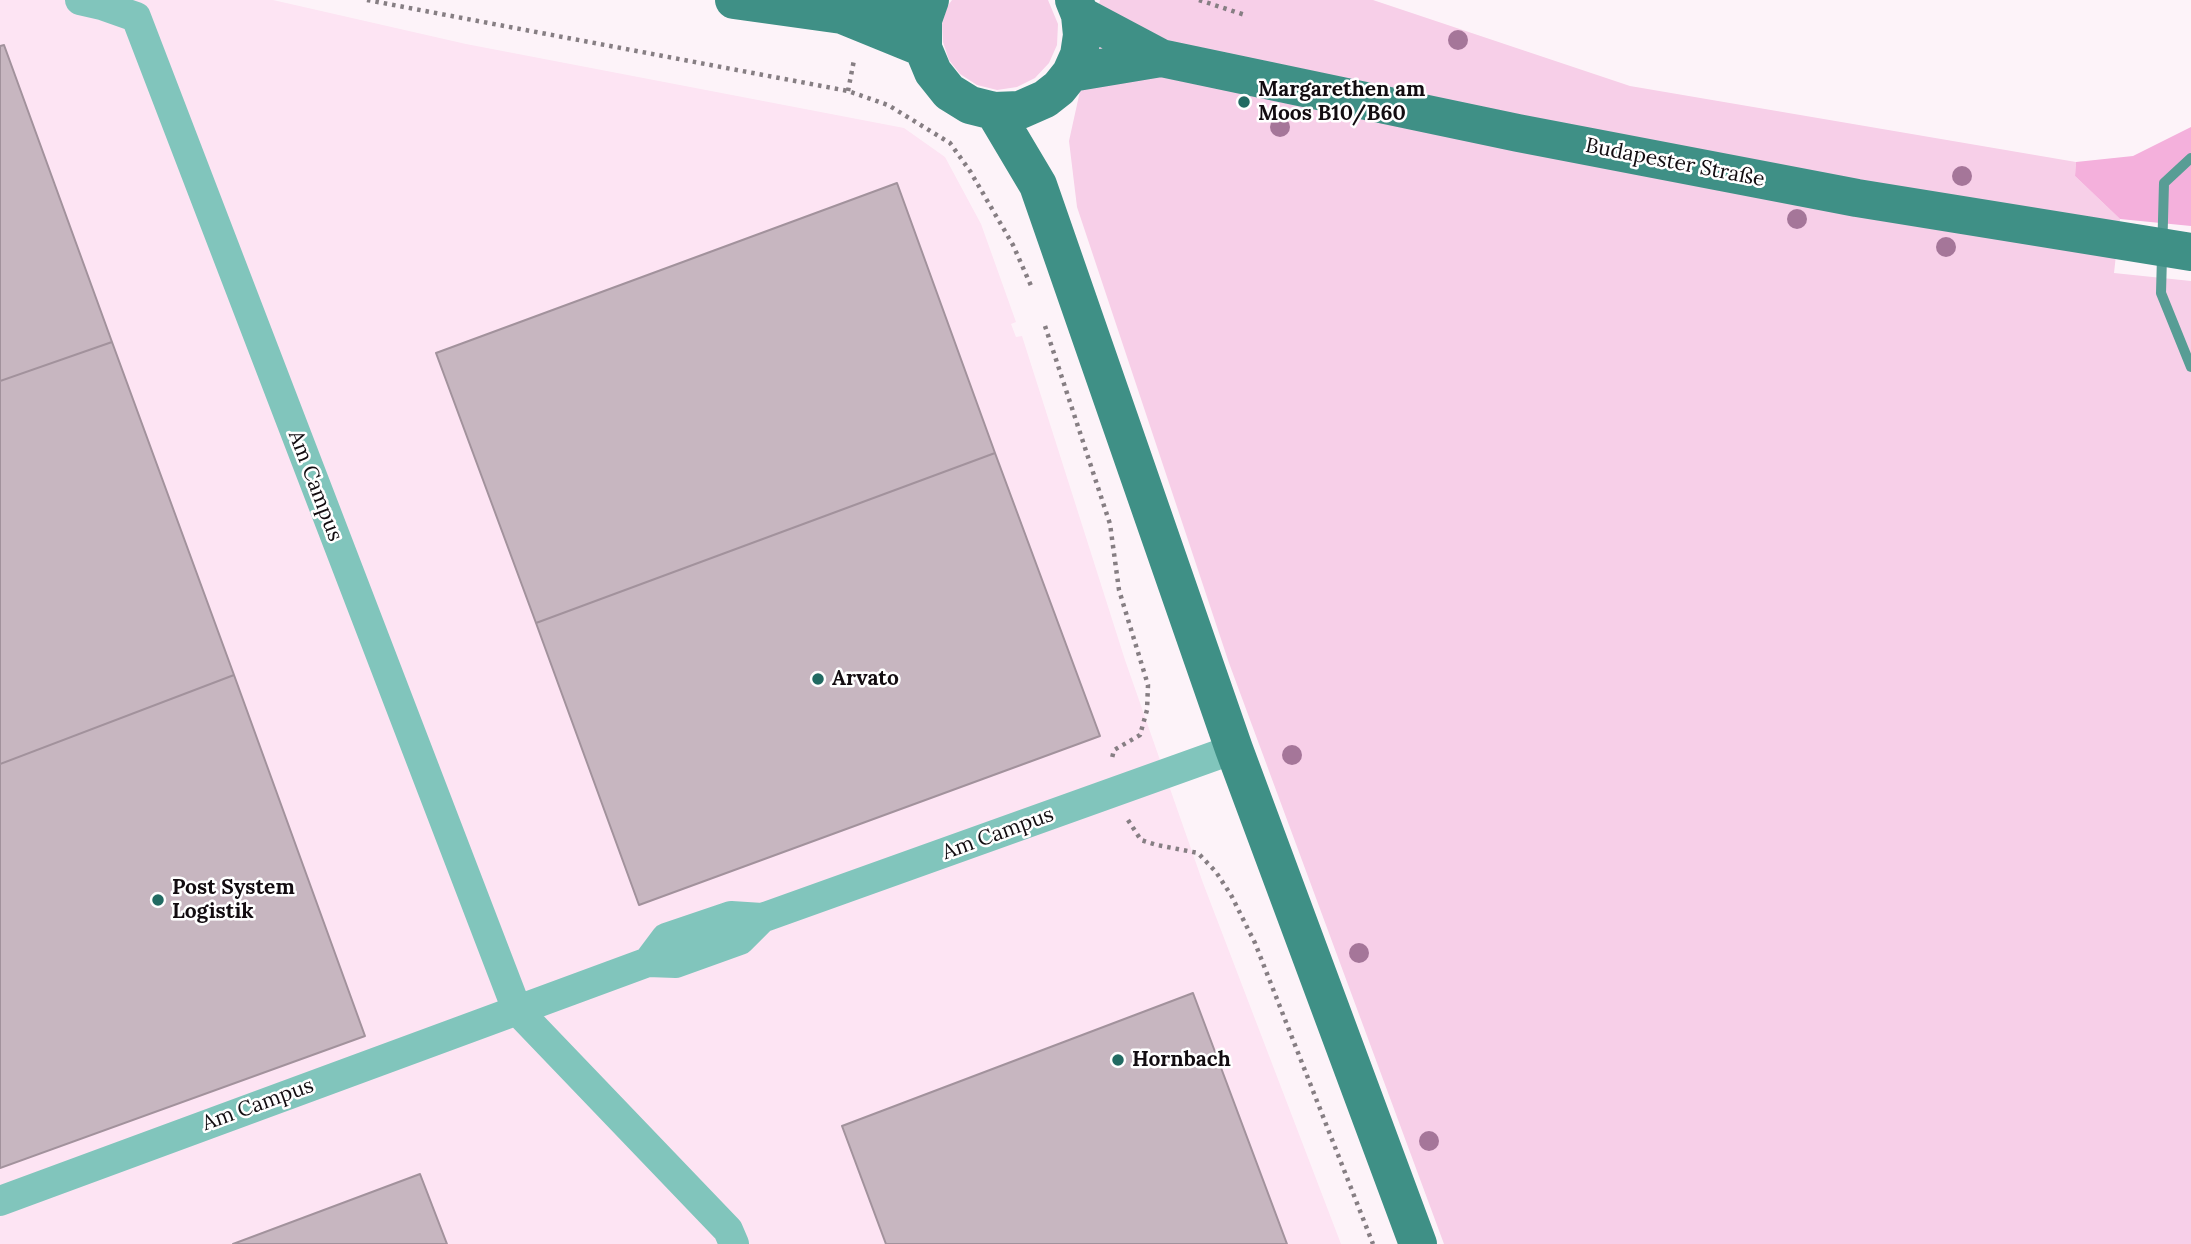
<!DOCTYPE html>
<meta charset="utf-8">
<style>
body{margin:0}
canvas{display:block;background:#fdf3f9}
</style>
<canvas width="2191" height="1244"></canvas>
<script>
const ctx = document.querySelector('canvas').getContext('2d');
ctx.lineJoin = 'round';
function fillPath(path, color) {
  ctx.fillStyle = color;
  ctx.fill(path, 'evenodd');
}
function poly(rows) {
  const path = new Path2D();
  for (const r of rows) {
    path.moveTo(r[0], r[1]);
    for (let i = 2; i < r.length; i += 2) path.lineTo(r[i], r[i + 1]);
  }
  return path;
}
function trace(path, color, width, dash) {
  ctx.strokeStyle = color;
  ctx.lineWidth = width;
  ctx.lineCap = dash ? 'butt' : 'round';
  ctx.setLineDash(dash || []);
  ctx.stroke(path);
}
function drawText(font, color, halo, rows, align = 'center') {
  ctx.font = font + ' Lora,serif';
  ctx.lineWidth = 5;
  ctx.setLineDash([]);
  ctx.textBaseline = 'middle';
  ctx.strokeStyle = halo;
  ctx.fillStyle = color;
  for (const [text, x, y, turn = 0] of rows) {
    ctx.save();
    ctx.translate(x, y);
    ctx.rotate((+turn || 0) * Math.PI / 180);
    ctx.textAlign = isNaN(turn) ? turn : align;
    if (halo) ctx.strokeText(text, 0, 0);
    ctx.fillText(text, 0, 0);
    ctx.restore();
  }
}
const built = poly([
 [0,0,273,0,466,44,904,128,945,157,981,224,1016,322,1011,324,1016,337,1022,336,1125,660,1203,883,1341,1244,0,1244]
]);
const green = poly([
 [952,0,1048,0,1058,24,1057,45,1049,63,1035,78,1017,87,997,90,977,85,960,74,949,60,943,42,942,24,947,7],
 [1100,0,1373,0,1630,86,2076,162,2075,176,2120,219,2114,273,2191,281,2191,1244,1444,1244,1229,663,1077,207,1069,141]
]);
const forest = poly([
 [2191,127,2191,226,2120,219,2075,176,2076,162,2133,156]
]);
const stream = poly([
 [2191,158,2164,183,2161,293,2191,367]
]);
const building = poly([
 [4,45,112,342,0,381,0,46,4,45],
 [897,183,995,453,536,623,436,353,897,183],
 [112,342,234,675,0,764,0,381,112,342],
 [995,453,1100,736,639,905,536,623,995,453],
 [234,675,365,1036,0,1168,0,764,234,675],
 [1193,993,1287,1244,886,1244,842,1126,1193,993],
 [420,1174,447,1244,233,1244,420,1174]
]);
const path = poly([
 [367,0,848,91,888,105,950,143,970,171,1013,245,1032,288],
 [1199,0,1245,15],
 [848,91,854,60],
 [1045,326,1110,524,1119,590,1148,685,1147,710,1140,735,1114,750,1112,758],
 [1128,820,1141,840,1157,845,1198,853,1216,872,1231,895,1255,943,1373,1244]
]);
const street = poly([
 [80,0,102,5,136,17,517,1010,728,1230,734,1244],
 [648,962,666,938,731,916,762,918,1234,749],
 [0,1201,648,962,676,963,740,940,762,918]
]);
const primary = poly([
 [734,0,842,15,923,48],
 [930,0,923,20,923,48,933,72,949,92,970,105,994,111,1020,110,1045,99,1059,88,1071,73,1079,55,1082,35,1080,15,1074,0],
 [842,15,905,0],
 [1080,15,1161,58,1518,133,1857,198,2191,252],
 [1071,73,1161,58],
 [994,111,1038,185,1234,749,1418,1244]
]);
const trees = [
 [1458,40],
 [1280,127],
 [1962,176],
 [1797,219],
 [1946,247],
 [1292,755],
 [1359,953],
 [1429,1141]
];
const markers = [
 [1244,102,7,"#216a62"],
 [818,679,7,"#216a62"],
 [158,900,7,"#216a62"],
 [1118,1060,7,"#216a62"]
];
const poiNames = [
 ["Margarethen am",1258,90],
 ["Moos B10/B60",1258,114],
 ["Arvato",832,679],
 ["Post System",172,888],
 ["Logistik",172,912],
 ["Hornbach",1132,1060]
];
const streetNames = [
 ["Budapester Straße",1675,163,11],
 ["Am Campus",315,486,69],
 ["Am Campus",998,834,-20],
 ["Am Campus",258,1105,-20]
];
fillPath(built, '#fde4f3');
fillPath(green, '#f7cfe8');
fillPath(forest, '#f4b0dc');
trace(stream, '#589d95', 10);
fillPath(building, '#c7b6c0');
trace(building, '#a2929c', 2);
trace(path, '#867e83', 4.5, [3.5, 5]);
trace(street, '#81c5bc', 30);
trace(primary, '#3f9086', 38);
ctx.fillStyle = '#a57699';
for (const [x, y] of trees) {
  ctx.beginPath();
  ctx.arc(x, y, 10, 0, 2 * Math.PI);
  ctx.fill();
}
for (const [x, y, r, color] of markers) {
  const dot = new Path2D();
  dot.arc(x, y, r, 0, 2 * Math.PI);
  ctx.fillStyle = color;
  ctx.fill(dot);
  trace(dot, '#fff', 2.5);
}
drawText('bold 21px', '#120c10', '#fff', poiNames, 'left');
drawText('21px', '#120c10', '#fff', streetNames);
</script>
